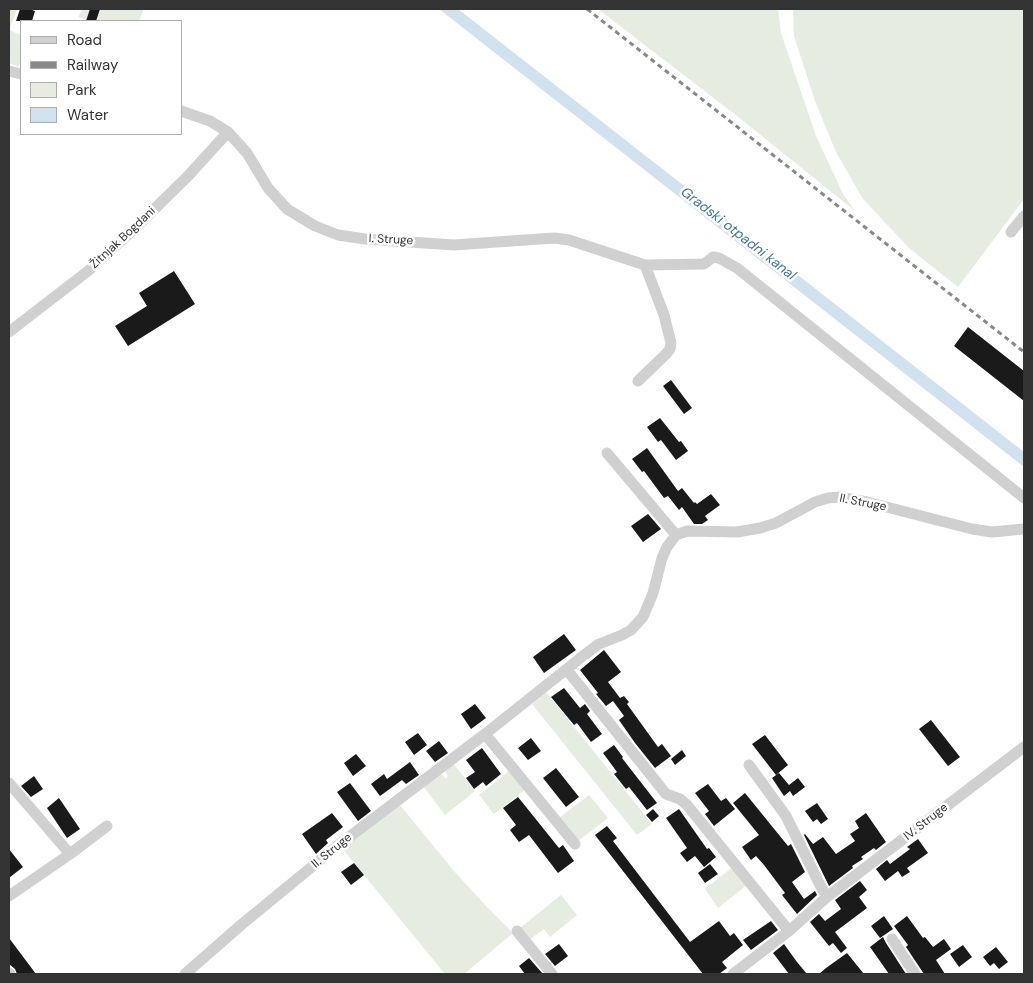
<!DOCTYPE html>
<meta charset="utf-8">
<style>
body{margin:0}
#map{position:relative;width:1033px;height:983px;overflow:hidden;background:#fff;font-family:"DM Sans",sans-serif}
canvas{display:block}
.frame{position:absolute;inset:0;border:10px solid #333;pointer-events:none}
.legend{position:absolute;left:20px;top:20px;width:162px;height:115px;box-sizing:border-box;background:#fff;border:1px solid #adadad;margin:0;padding:6px 9px;list-style:none;font-size:15px;color:#333}
.legend li{display:flex;align-items:center;gap:10px;height:25px}
.legend b{width:25px;border:1px solid #adadad}
</style>
<div id="map">
<canvas width="1033" height="983"></canvas>
<div class="frame"></div>
<ul class="legend">
<li><b style="height:6px;background:#d0d0d0"></b>Road</li>
<li><b style="height:6px;background:#888"></b>Railway</li>
<li><b style="height:14px;background:#e6ecdf"></b>Park</li>
<li><b style="height:14px;background:#cfe2ee"></b>Water</li>
</ul>
</div>
<script>
const ctx = document.querySelector('canvas').getContext('2d');
ctx.lineJoin = 'round';
function fillPath(path, color) {
  ctx.fillStyle = color;
  ctx.fill(path, 'evenodd');
}
function poly(rows) {
  const path = new Path2D();
  for (const r of rows) {
    path.moveTo(r[0], r[1]);
    for (let i = 2; i < r.length; i += 2) path.lineTo(r[i], r[i + 1]);
  }
  return path;
}
function trace(path, color, width, dash) {
  ctx.strokeStyle = color;
  ctx.lineWidth = width;
  ctx.lineCap = dash ? 'butt' : 'round';
  ctx.setLineDash(dash || []);
  ctx.stroke(path);
}
function drawText(font, color, halo, rows, align = 'center') {
  ctx.font = font + ' "DM Sans",sans-serif';
  ctx.lineWidth = 5;
  ctx.setLineDash([]);
  ctx.textBaseline = 'middle';
  ctx.strokeStyle = halo;
  ctx.fillStyle = color;
  for (const [text, x, y, turn = 0] of rows) {
    ctx.save();
    ctx.translate(x, y);
    ctx.rotate((+turn || 0) * Math.PI / 180);
    ctx.textAlign = isNaN(turn) ? turn : align;
    if (halo) ctx.strokeText(text, 0, 0);
    ctx.fillText(text, 0, 0);
    ctx.restore();
  }
}
const green = poly([
 [9,9,17,9,9,30,21,35,21,60,19,67,9,63],
 [83,9,144,9,139,21,89,21,78,17],
 [598,9,778,9,781,33,816,136,843,194,855,211,737,116],
 [793,9,1024,9,1024,199,958,287,909,248,863,199,836,152,815,101,794,36],
 [546,692,652,824,637,835,532,704],
 [453,763,475,791,445,815,423,786,441,774,446,779,448,776,445,771],
 [509,771,525,790,494,814,479,795],
 [589,795,608,818,578,841,559,818],
 [400,805,454,871,487,907,513,933,464,974,445,974,342,848],
 [734,866,748,884,718,908,705,889],
 [561,895,577,915,550,937,544,929,529,940,520,928]
]);
const water = poly([
 [439,9,458,9,1024,452,1024,467]
]);
const building = poly([
 [20,9,29,9,35,11,32,21,16,21],
 [90,9,100,9,96,21,86,21],
 [174,271,195,304,128,346,115,326,147,306,139,293],
 [968,327,1024,371,1024,401,954,346],
 [671,380,692,408,684,414,663,386],
 [660,418,679,442,681,441,688,451,676,460,661,440,658,442,647,427],
 [647,448,678,491,682,488,694,503,695,502,697,504,711,494,720,505,705,516,708,520,702,524,694,524,682,507,679,510,668,496,664,498,644,471,642,472,632,459],
 [648,514,661,529,643,542,631,526],
 [564,634,576,650,544,673,533,657],
 [604,650,621,672,608,682,620,698,624,696,629,702,627,704,658,747,662,744,671,756,655,768,635,743,619,720,624,716,613,701,606,706,596,694,598,693,580,670],
 [564,688,580,708,585,704,590,711,587,714,602,734,591,742,577,723,574,725,551,697],
 [475,704,486,718,471,729,461,714],
 [931,720,960,757,948,766,919,729],
 [418,733,427,745,414,755,405,742],
 [765,735,788,765,776,775,752,744],
 [531,738,541,751,528,760,518,748],
 [439,741,448,753,435,762,426,751],
 [614,745,623,757,622,758,657,803,647,810,629,787,626,789,614,774,617,772,603,753],
 [482,748,501,774,486,786,483,782,474,789,466,778,475,772,466,760],
 [682,750,686,756,675,765,671,759],
 [356,754,366,766,353,776,344,763],
 [410,762,419,775,406,784,402,780,380,796,371,784,384,774,387,779],
 [556,768,579,797,566,807,543,778],
 [779,773,789,785,798,778,805,787,793,796,790,791,784,796,772,778],
 [34,776,43,789,31,797,21,786],
 [350,783,371,811,358,821,337,792],
 [708,784,721,801,726,798,735,809,714,826,705,814,709,811,695,793],
 [745,793,788,846,791,844,805,872,792,882,804,899,815,891,817,895,797,914,782,895,785,893,764,865,756,856,751,860,742,847,759,835,733,803],
 [518,797,559,848,563,845,574,861,558,873,529,835,519,842,510,830,516,825,503,808],
 [59,798,80,829,67,838,47,808],
 [817,803,828,819,821,824,817,819,813,822,805,811],
 [653,809,659,816,652,822,646,815],
 [679,809,707,849,709,848,716,857,704,867,695,856,687,862,680,853,687,848,666,818],
 [332,813,343,827,326,840,328,843,316,854,302,834],
 [866,813,886,842,876,850,874,848,861,857,863,859,852,866,853,868,829,886,804,835,805,834,813,844,823,837,836,854,855,841,850,834,859,828,855,821],
 [607,826,617,838,613,841,690,942,719,921,730,936,734,933,743,945,722,962,727,968,719,974,703,974,595,835],
 [918,839,928,853,907,868,910,872,902,877,898,871,885,881,876,869,887,860,890,864,910,849,907,847],
 [9,849,23,867,9,878],
 [354,863,364,875,351,885,341,872],
 [710,864,718,874,705,883,698,873],
 [860,881,867,890,859,897,867,908,835,932,847,948,841,953,833,943,829,946,810,922,819,914,825,921,841,909,835,900],
 [884,916,893,929,880,938,871,926],
 [907,916,923,938,925,937,933,947,944,939,951,949,936,960,945,974,924,974,906,947,908,945,894,926],
 [771,921,778,930,751,950,743,940],
 [883,937,886,943,906,974,889,974,870,947],
 [9,938,36,974,17,974,15,969,9,964],
 [559,944,568,956,555,966,545,954],
 [784,944,797,962,807,974,789,974,773,953],
 [963,945,972,957,959,967,950,954],
 [996,947,1008,962,999,969,994,963,990,966,983,957],
 [847,953,864,974,819,974,826,968],
 [529,958,543,974,525,974,519,966]
]);
const minor = poly([
 [9,71,21,74],
 [181,111,210,121,228,132,247,153,268,188,287,209,315,226,338,235,365,239,454,245,554,238,569,240,645,265,704,264,713,257,719,258,737,268,1024,498],
 [1011,232,1024,216],
 [9,332,88,271,132,231,188,176,228,132],
 [638,381,666,354,670,349,671,343,664,315,645,265],
 [607,453,676,535],
 [567,670,666,794,680,799,687,805,789,931],
 [485,734,575,844],
 [749,765,786,816,820,885,827,897],
 [9,783,70,854],
 [9,896,70,854,107,826],
 [517,931,552,974],
 [892,939,915,974],
 [9,973,10,974],
 [185,974,241,925,336,847,485,734,583,656,599,644,622,635,631,630,643,617,653,593,662,558,667,547,676,535,687,531,737,532,760,528,776,523,815,502,828,498,840,497,867,502,972,529,992,532,1024,529],
 [733,974,789,931,827,897,1024,747]
]);
const rail = poly([
 [587,9,1024,352]
]);
const streetNames = [
 ["Žitnjak Bogdani",123,238,-43],
 ["I. Struge",391,240,3],
 ["II. Struge",863,503,11],
 ["IV. Struge",926,822,-38],
 ["II. Struge",332,851,-39]
];
const waterNames = [
 ["Gradski otpadni kanal",738,234,38]
];
fillPath(green, '#e6ecdf');
fillPath(water, '#cfe2ee');
fillPath(building, '#1a1a1a');
trace(minor, '#d0d0d0', 11);
trace(rail, '#888', 3, [5, 4]);
drawText('12px', '#333', '#fff', streetNames);
drawText('italic 14px', '#3f7597', '#fff', waterNames);
</script>
